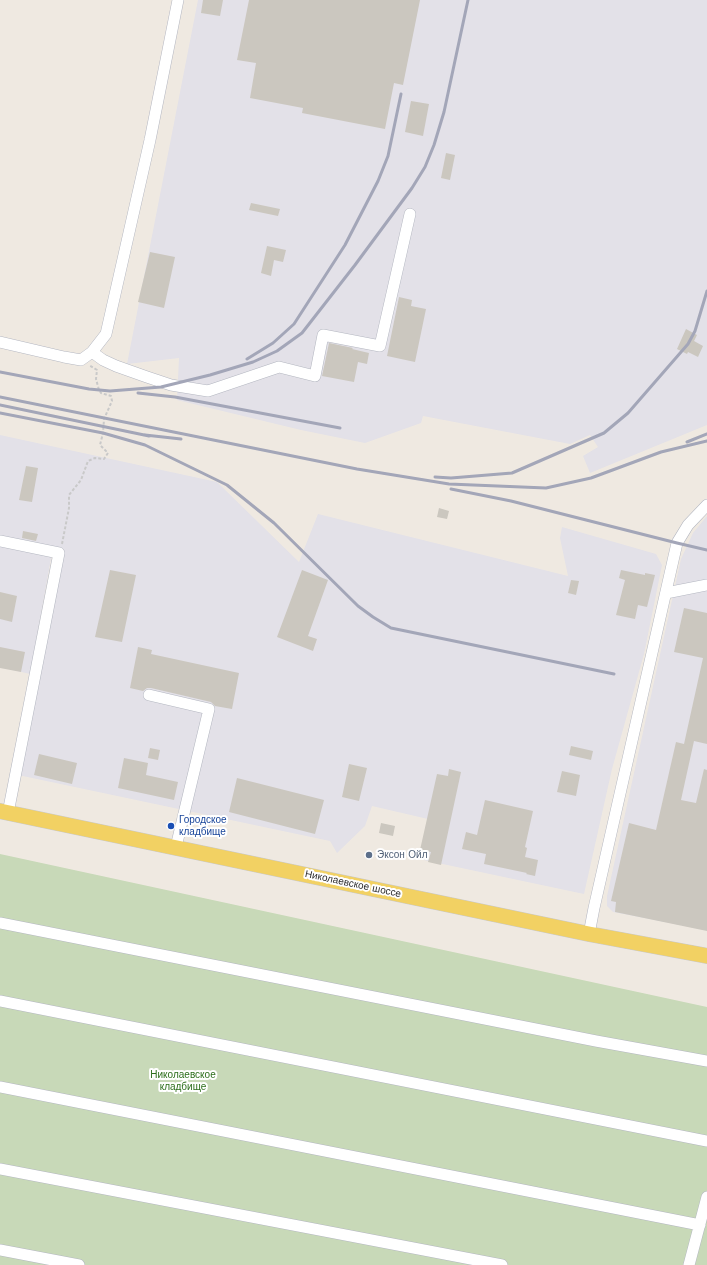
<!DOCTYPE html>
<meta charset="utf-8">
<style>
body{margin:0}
canvas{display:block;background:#efe9e1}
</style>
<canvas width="707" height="1265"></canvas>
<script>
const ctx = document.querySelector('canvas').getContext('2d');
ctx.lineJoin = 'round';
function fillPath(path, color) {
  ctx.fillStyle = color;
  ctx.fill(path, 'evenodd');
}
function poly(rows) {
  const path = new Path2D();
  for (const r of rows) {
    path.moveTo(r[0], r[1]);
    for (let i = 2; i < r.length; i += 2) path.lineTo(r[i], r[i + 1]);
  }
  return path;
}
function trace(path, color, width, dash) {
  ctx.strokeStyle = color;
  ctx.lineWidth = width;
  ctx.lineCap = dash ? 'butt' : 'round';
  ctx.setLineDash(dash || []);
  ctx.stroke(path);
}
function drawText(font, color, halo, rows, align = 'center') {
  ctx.font = font + ' "Work Sans",sans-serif';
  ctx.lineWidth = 4;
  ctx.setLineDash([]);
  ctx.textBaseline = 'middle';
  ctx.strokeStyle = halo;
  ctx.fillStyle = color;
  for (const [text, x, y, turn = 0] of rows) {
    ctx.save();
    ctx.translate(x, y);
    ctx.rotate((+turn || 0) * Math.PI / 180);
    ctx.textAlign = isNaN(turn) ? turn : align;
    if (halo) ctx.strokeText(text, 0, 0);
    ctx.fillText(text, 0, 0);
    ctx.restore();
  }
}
const industrial = poly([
 [198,0,707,0,707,425,590,473,583,456,598,447,590,435,570,444,423,416,421,423,365,443,301,430,177,400,179,358,127,364],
 [0,435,217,482,299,562,318,514,568,576,560,538,562,527,656,554,662,565,644,654,612,769,584,894,419,859,428,819,372,806,365,826,337,853,330,841,18,775,64,549,0,536],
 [707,516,707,930,613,912,607,906,607,896,681,559,693,533],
 [0,544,52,553,30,674,0,667]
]);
const cemetery = poly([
 [0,854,707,1007,707,1265,0,1265]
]);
const building = poly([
 [203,0,223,0,220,16,201,13],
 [249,0,420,0,403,85,394,83,385,129,302,113,303,108,250,98,256,63,237,60],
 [411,101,429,104,423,136,405,132],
 [446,153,455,155,450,180,441,178],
 [251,203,280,209,278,216,249,210],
 [267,246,286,250,283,262,274,260,271,276,261,273],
 [150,252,175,257,164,308,138,302],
 [399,297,412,300,411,306,426,309,415,362,387,356],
 [686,329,697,335,694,341,703,346,698,357,688,352,687,354,677,349],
 [329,343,353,348,352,349,369,353,367,364,358,362,354,382,322,376],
 [26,466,38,468,32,502,19,500],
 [439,508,449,511,447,519,437,517],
 [23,531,38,534,36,541,22,538],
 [110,570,136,575,122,642,95,637],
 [302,570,328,580,308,636,317,639,313,651,277,637],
 [621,570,645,575,645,573,655,575,647,607,638,605,635,619,616,615,625,580,619,578],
 [571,580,579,581,576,595,568,593],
 [0,592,17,596,12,622,0,619],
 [684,608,707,613,707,744,694,741,681,800,696,803,704,769,707,770,707,931,615,912,616,902,611,901,629,823,656,830,676,742,684,744,703,658,674,652],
 [0,647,25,652,21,672,0,668],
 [138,647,152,650,151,654,239,673,232,709,215,706,211,702,151,688,147,688,143,691,130,688],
 [571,746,593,751,591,760,569,755],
 [150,748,160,750,158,760,148,758],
 [39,754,77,763,72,784,34,775],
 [124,758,148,763,146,775,178,782,174,800,118,788],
 [349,764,367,768,359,801,342,797],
 [449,769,461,772,441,865,428,862,431,852,420,850,437,774,448,776],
 [562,771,580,775,576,796,557,792],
 [237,778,324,800,315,834,229,812],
 [485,800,533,811,525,847,527,848,525,857,538,860,535,876,526,874,527,873,484,864,486,854,462,849,466,832,477,835],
 [381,823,395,826,393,836,379,833]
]);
const path = poly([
 [62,544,69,508,69,495,81,480,88,461,95,458,104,459,108,453,100,445,103,433,104,419,112,401,111,396,101,393,99,390,96,379,97,370,89,365]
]);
const minor = poly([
 [0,342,64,357,81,360,92,352,106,334,150,140,178,0],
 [92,352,103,360,116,366,147,377,171,385,208,391,279,367,315,376,323,335,380,346,410,214],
 [0,541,59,553,8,813],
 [666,593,707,585],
 [149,695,209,709,176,847],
 [0,923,596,1041,707,1061],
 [589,934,594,908,677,543,688,525,707,505],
 [0,1001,707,1141],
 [0,1087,700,1225],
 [0,1169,502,1265],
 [0,1250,79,1265],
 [689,1265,707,1197]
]);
const major = poly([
 [0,811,589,934,707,956]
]);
const rail = poly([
 [247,359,273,343,294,324,345,245,378,181,388,156,401,94],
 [0,372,89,389,110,391,161,387,210,375,253,362,277,351,302,333,355,265,412,188,425,167,434,145,444,112,468,0],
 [138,393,175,397,340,428],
 [0,397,357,469,449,484,546,488,591,478,661,452,707,441],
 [0,405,149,436],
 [0,413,103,433,145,445,227,485,274,523,358,606,373,617,391,628,614,674],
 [145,435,181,439],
 [687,442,707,434],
 [435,477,451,478,512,473,604,433,628,413,688,344,695,331,707,291],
 [451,489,511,501,677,543,707,550]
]);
const markers = [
 [171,826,4,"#1a4fb4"],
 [369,855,4,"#5c6f8a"]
];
const transitNames = [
 ["Городское",179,820],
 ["кладбище",179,832]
];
const serviceNames = [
 ["Эксон Ойл",377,855]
];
const streetNames = [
 ["Николаевское шоссе",353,884,12]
];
const parkNames = [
 ["Николаевское",183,1075],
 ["кладбище",183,1087]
];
fillPath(industrial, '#e3e1e8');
fillPath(cemetery, '#c8d9b8');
fillPath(building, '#cbc7bf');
trace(minor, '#b4b7c1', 12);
trace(major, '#c9c9c9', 16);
trace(path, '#c9c9c9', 2, [3, 2]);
trace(minor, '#fff', 11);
trace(major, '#f2d163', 15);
trace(rail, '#a3a6b8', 3);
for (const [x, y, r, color] of markers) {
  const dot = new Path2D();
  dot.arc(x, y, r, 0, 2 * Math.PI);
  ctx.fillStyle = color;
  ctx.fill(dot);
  trace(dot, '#fff', 1.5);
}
drawText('10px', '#164399', '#fff', transitNames, 'left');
drawText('10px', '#4e5e75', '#fff', serviceNames, 'left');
drawText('10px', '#2e2e2e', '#fff', streetNames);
drawText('10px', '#2c6e1b', '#fff', parkNames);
</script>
